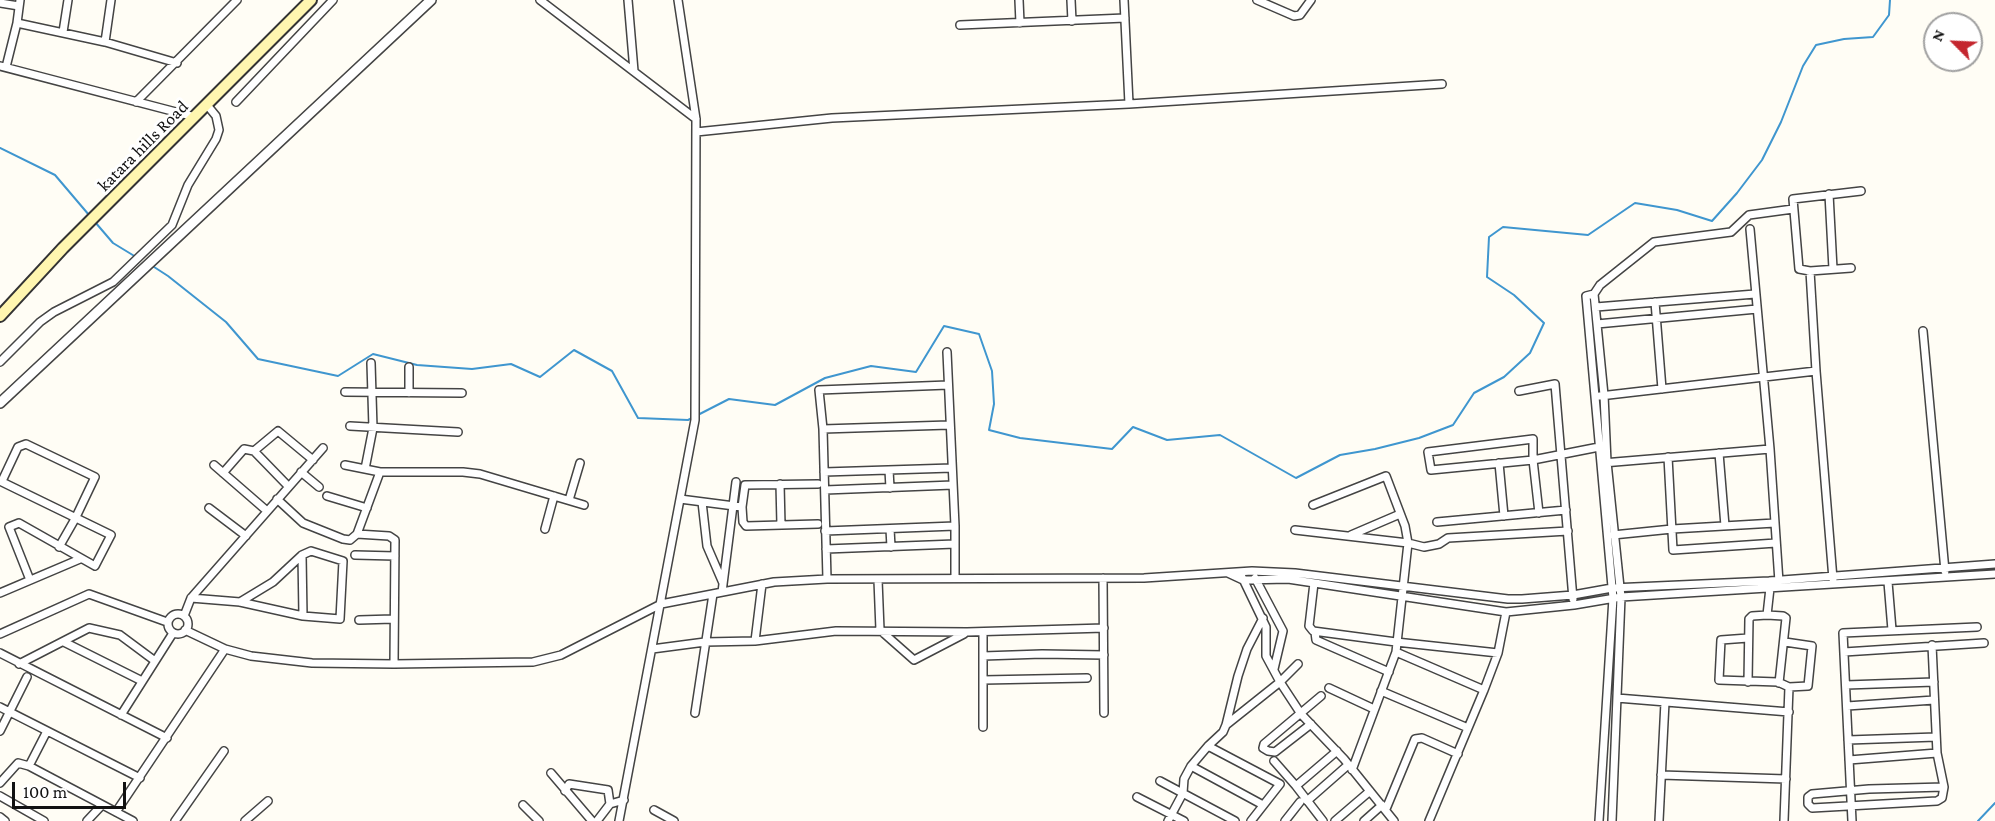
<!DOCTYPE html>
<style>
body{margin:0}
#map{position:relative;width:1995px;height:821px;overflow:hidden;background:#fffdf5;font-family:"Crimson Pro",serif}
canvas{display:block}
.north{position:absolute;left:1923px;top:12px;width:60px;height:60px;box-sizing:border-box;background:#fff;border:2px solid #a0a0a0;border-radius:50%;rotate:294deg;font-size:16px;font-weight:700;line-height:24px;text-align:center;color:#111}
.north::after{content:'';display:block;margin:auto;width:21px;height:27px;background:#c4262e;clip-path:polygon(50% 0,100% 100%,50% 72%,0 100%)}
.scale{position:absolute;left:12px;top:782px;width:114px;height:27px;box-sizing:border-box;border:3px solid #111;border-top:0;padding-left:8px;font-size:18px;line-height:21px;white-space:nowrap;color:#111;-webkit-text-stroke:4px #fff;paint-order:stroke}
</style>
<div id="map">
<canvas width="1995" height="821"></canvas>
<div class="north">N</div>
<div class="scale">100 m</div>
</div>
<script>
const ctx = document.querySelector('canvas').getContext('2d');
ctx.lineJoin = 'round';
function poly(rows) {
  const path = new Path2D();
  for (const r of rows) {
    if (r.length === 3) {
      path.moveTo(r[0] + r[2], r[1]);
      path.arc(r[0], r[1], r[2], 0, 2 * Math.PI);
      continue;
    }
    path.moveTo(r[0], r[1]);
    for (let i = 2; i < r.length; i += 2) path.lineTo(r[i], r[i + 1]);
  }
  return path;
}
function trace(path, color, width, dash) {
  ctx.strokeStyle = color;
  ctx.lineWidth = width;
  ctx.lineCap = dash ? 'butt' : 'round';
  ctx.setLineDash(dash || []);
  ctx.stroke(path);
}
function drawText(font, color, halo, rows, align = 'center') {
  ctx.font = font + ' "Crimson Pro",serif';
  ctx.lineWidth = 6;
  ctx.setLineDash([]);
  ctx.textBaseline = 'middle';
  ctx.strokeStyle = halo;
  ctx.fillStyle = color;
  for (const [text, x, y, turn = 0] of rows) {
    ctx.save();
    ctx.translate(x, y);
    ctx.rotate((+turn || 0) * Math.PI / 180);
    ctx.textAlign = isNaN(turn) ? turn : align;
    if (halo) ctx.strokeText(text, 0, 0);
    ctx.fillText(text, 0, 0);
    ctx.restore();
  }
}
const stream = poly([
 [0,148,55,175,89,215],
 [95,222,113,243,136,257],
 [151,265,168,276,226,322,258,359,338,376,373,354,417,365,472,369,511,364,540,377,574,350,612,371,638,418,688,420,729,399,775,405,825,378,871,366,916,372,944,326,979,334,992,371,994,404,989,430,1020,438,1112,449,1133,427,1167,440,1220,435,1296,478,1340,455,1375,449,1419,438,1453,425,1474,393,1504,377,1530,353,1544,323,1514,295,1487,277,1489,237,1503,227,1588,235,1635,203,1677,210,1712,221,1737,193,1762,160,1781,122,1803,66,1816,45,1844,39,1873,37,1889,15,1890,0],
 [1978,821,1995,803]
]);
const minor = poly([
 [540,0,696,119],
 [628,0,634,71],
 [1019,0,1020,23],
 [1071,0,1072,21],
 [1124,0,1129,104,1442,84],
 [1257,0,1294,16,1300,15,1311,0],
 [0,3,19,6],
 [17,23,105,42,177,63],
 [960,25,1125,18],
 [63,32,68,0],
 [105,42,111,0],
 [0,66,195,117],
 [6,67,17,23,20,0],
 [136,102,237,0],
 [236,102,333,0],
 [696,132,832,118,1129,104],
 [1829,194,1833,269],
 [1750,229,1770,449,1779,582],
 [1851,268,1810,271,1799,269,1793,199,1861,191],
 [1810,271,1816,371,1833,579],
 [1594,294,1600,285,1654,242,1731,232,1749,215,1793,209],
 [1655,302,1662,389],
 [1596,307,1755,294],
 [1597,324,1757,309],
 [1923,331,1945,571],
 [947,352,955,526,955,578],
 [0,362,40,322,54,312,113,282,172,225,188,185,216,139,219,130,216,116,207,105],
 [1519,391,1555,384,1573,599],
 [345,392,462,393],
 [409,393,409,367],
 [1600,396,1816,371],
 [350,426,458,432],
 [823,429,949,425],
 [254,451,278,431,313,460],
 [1719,453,1725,526],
 [1668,457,1673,550,1776,543],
 [1499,463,1504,516],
 [1603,463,1770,449],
 [214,465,267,511],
 [345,465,380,472,463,472,480,474,584,505],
 [365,469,373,428,371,363],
 [889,470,890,488],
 [301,472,319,487],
 [380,472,357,534,389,536,395,540,394,664],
 [824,472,952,468],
 [223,473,244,449,254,451,288,486],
 [0,481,111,535,95,566,19,523,9,527,30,580],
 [2,481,18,447,26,444,95,477,75,519,59,547],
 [780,484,781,525],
 [825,490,953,485],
 [327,496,367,508],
 [277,499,303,523,343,539,350,540,357,534],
 [680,499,742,507,745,485,818,484],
 [569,500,580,463],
 [702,502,707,546,723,583],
 [1313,505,1386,476,1405,526,1408,543,1396,652,1352,770],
 [742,507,743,522,746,526,818,524],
 [209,508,246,536],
 [1539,513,1533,460,1533,439,1428,452,1431,470,1533,460,1599,447],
 [1437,522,1566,510],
 [545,529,554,496],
 [890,529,891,547],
 [1295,530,1408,543,1424,547,1439,544,1448,538,1568,531],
 [825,531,955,526],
 [1351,535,1400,514],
 [1613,535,1672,529,1775,523],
 [826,549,955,544],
 [302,555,303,616],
 [355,555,395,556],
 [1228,573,1243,580,1288,579,1506,612,1574,605,1621,597,1995,574],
 [1242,577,1266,627,1266,656,1280,682,1301,714,1344,759,1394,821],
 [1103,578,1104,713],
 [1255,578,1283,631,1274,669],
 [827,579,823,429,819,390,948,385],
 [878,580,880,630,914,660,964,634],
 [1888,582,1892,630],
 [1314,583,1309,626,1313,631,1396,642,1498,653],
 [722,592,736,482],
 [0,593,80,559],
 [191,598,240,602,303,616,340,619,343,561,311,551,302,555,273,582,240,602],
 [178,624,10],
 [1767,615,1770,588],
 [184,616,191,598,323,448],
 [359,620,393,619],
 [185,630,225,649,251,656,312,663,394,664,533,662,561,655,661,604,774,582,827,579,1144,578,1252,571,1295,573,1508,599,1522,599,1573,595,1612,588,1769,581,1995,564],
 [1315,632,1316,640,1389,672],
 [0,634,89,594,167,622],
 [1748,638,1721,640,1719,680,1778,682,1789,687,1784,821],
 [755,641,762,584],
 [64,642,142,681],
 [1785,642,1812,646,1808,686,1789,687],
 [1932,645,1937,753,1944,787,1942,798,1937,801,1812,808,1808,804,1808,797,1812,794,1869,789,1944,787],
 [652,649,705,642,755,641,836,631,967,632,1104,628],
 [1396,652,1484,690],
 [1844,652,1984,643],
 [0,653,167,738],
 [983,656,1042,654,1104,655],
 [19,664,89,628,120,635,155,661],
 [983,680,1087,678],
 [1748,682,1749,619,1752,616,1767,615,1783,616,1786,618,1779,683],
 [1846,685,1934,682],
 [1329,688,1374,709],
 [1381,691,1468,728],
 [1617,698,1789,712],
 [1847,706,1934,700],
 [0,707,140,778],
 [695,713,713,594],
 [121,715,173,633],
 [1311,724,1275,752,1268,751,1263,748,1264,744,1321,696],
 [1226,725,1280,682,1298,664],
 [983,727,983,632],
 [0,731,27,677],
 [1848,740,1936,737],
 [1208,746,1280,784,1251,821],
 [1849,760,1937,753],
 [1274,761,1296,786],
 [29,766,47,731],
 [1191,766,1263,805],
 [551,773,592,821],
 [1661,775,1786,779],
 [1160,781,1235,821],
 [0,783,18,763,29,766,133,821],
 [565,791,569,784,608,790,610,804],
 [0,796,44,821],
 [1137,797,1184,821],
 [1307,801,1348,765],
 [523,805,539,821],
 [1386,809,1415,739,1422,738,1458,754],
 [654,810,674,821],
 [116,812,225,649],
 [0,817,5,821],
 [87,821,102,805],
 [175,821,224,751],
 [245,821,268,801],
 [597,821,610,804,624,800],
 [619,821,695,420,696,119,678,0],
 [1168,821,1183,793,1184,779,1191,766,1208,746,1223,732,1226,725,1238,676,1247,649,1263,618],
 [1285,821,1300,802],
 [1323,821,1296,786,1337,751],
 [1335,821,1370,791],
 [1364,821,1382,805],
 [1429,821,1484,690,1498,653,1506,612],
 [1599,821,1613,598,1586,296,1594,294,1604,395,1607,462,1621,597,1612,821],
 [1659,821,1665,702],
 [1852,821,1843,633,1977,627]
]);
const tertiary = poly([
 [0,403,431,0]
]);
const secondary = poly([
 [0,316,63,248,311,0]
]);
const streetNames = [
 ["katara hills Road",143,146,-45]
];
trace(stream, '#3f96cf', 2);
trace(minor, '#444', 10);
trace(tertiary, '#444', 12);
trace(secondary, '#333', 14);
trace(minor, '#fff', 7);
trace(tertiary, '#fff', 9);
trace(secondary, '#fff6b0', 10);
drawText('18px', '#111', '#fff', streetNames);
</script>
